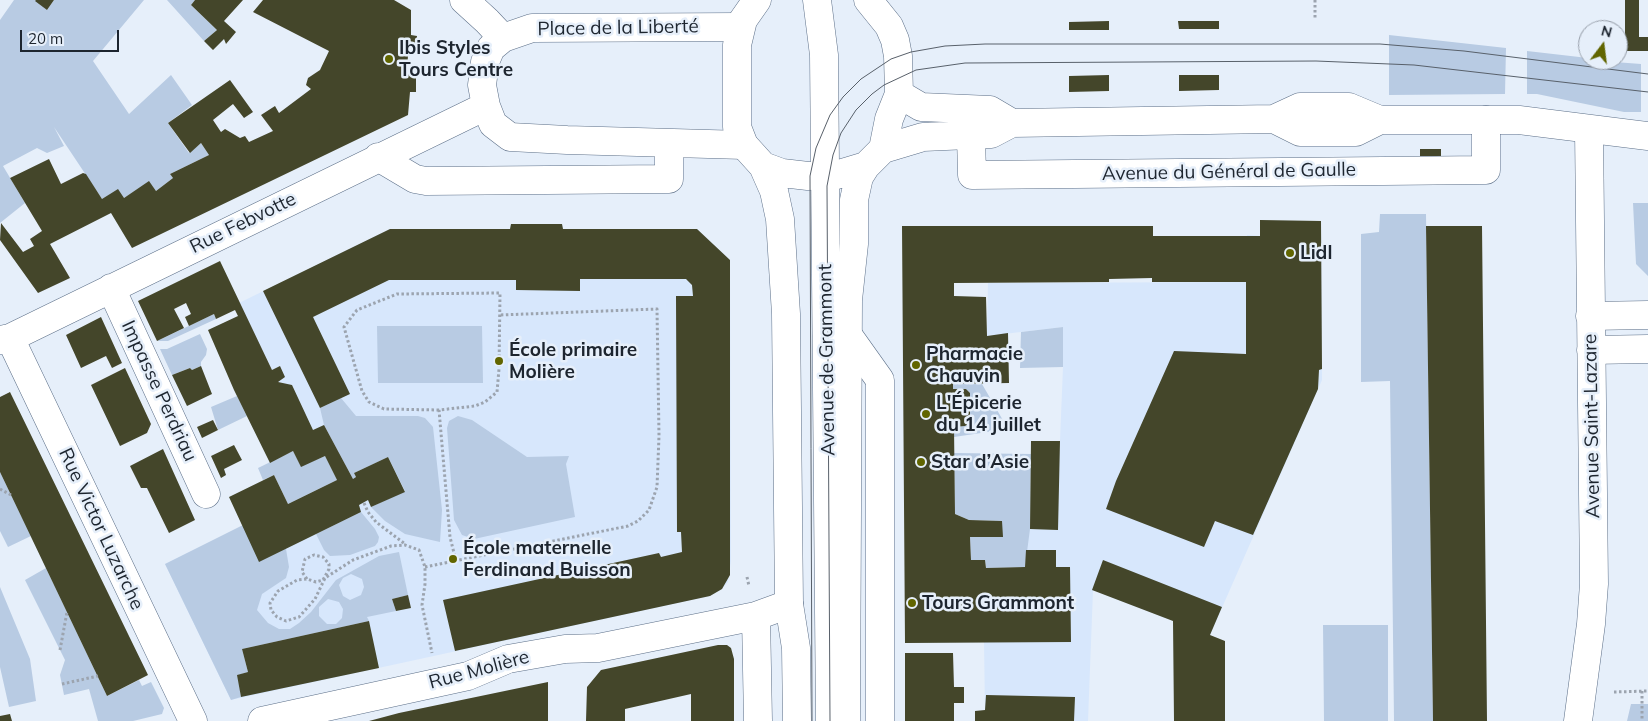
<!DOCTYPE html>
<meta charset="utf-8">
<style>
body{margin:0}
#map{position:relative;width:1648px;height:721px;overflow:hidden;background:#e6effa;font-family:Mulish,sans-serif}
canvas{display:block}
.north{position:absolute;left:1578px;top:20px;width:50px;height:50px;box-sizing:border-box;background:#e6effa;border:1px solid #969ea9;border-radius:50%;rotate:15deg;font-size:14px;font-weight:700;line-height:20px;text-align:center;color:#1d252f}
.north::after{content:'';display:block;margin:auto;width:18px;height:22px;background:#616500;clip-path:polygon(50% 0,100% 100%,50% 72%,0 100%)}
.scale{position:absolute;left:20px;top:30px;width:99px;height:22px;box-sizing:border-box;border:2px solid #1d252f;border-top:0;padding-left:6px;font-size:15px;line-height:18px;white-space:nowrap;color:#1d252f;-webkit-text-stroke:4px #e6effa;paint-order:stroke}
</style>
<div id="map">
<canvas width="1648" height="721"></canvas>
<div class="north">N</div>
<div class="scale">20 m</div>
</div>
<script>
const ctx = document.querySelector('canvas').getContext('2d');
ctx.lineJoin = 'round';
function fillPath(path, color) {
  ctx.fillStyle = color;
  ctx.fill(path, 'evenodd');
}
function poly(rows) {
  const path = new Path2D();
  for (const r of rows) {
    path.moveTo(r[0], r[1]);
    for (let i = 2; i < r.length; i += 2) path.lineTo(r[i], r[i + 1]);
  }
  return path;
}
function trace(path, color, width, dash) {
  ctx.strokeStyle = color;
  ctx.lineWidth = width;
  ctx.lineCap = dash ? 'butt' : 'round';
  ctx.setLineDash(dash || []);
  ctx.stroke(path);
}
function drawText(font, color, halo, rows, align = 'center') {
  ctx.font = font + ' Mulish,sans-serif';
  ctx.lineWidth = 5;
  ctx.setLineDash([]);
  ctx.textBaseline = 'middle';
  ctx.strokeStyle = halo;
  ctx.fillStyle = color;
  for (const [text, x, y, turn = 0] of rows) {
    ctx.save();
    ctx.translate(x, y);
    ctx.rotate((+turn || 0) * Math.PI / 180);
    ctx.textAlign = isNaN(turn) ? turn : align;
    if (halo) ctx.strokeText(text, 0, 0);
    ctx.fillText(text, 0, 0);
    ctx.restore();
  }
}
const built = poly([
 [511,224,562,224,563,229,697,229,730,260,731,561,728,582,722,589,710,596,231,700,165,564,337,480,278,382,239,303,390,229,510,229],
 [1260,225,1321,225,1322,380,1210,635,1093,590,1088,721,975,721,985,710,984,642,905,643,905,569,1025,567,1031,483,1060,441,1063,367,1063,327,987,336,988,283,1246,282,1247,235,1260,236]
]);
const green = poly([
 [14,0,36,0,47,10,54,0,144,0,93,61,129,114,171,75,192,105,168,123,189,153,201,143,209,155,170,174,173,178,156,191,149,182,124,198,102,199,54,127,64,146,47,153,37,148,3,166,25,203,0,223,0,20],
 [167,0,195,0,191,5,217,30,204,41],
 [1389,35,1506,48,1505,94,1389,95],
 [1527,51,1588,58,1588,60,1641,64,1641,112,1624,112,1537,94,1527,94],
 [1633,203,1648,203,1648,276,1636,264],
 [1380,214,1426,214,1433,721,1394,721,1390,381,1361,382,1361,234,1379,232],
 [214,314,216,319,168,341,157,341],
 [377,326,482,326,483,383,378,383],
 [1063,327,1063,367,1020,368,1021,332],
 [200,334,207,349,206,355,201,362,201,366,192,370,190,368,172,375,160,349,167,349],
 [953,384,982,384,1008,429,954,437,954,427,965,426,970,423,970,393,966,389,953,389],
 [237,396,247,416,218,430,211,407],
 [341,398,356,416,418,416,425,418,433,427,442,510,440,542,405,534,385,521,371,507,405,491,388,457,354,473,356,477,353,479,324,425,320,408],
 [458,416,472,420,527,457,569,456,566,464,575,517,474,539,462,535,454,520,447,428,449,421],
 [293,451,301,466,325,456,337,480,288,504,274,475,263,480,258,468],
 [954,453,1031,454,1030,529,1025,567,986,568,985,560,971,560,970,537,1002,537,1002,521,969,520,955,514],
 [0,472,31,536,8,547,0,531],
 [361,512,375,529,379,537,378,542,375,546,350,555,330,556,324,550,316,534],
 [243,525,286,549,289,567,286,578,262,594,257,610,268,623,279,629,290,629,299,623,311,612,336,580,379,556,399,552,408,595,392,599,396,611,367,617,369,621,242,649,248,672,238,675,241,697,231,700,165,564],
 [351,574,362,579,364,587,361,595,350,600,343,596,339,585,343,578],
 [328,599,339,602,343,609,342,618,336,624,327,624,319,616,319,607],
 [46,568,107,696,139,680,142,686,151,682,164,708,162,714,133,721,98,721,89,689,64,695,60,675,65,660,25,580],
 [0,587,30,659,36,701,9,707,0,667],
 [1323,625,1388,625,1388,721,1324,721],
 [1631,704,1648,704,1648,721,1627,721]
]);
const building = poly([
 [36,0,54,0,47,10,35,1],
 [195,0,243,0,224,21,236,32,226,44,224,39,213,50,204,41,217,30,191,5],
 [263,0,394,0,411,10,411,35,417,36,416,55,408,55,407,72,416,72,416,92,410,92,408,115,132,248,111,213,50,244,70,278,38,293,0,240,1,223,23,252,34,246,30,239,42,231,10,178,49,159,61,184,83,173,86,174,102,199,118,189,124,198,149,181,156,191,173,178,170,174,209,155,201,143,190,153,168,123,230,80,253,112,244,118,233,104,213,120,221,132,225,129,240,138,245,136,249,142,273,131,261,115,275,106,279,113,311,89,306,85,308,78,320,70,329,51,253,12],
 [1625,0,1639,0,1639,37,1648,37,1648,51,1625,51],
 [1109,21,1109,30,1069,30,1069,22],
 [1178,21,1219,21,1219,29,1179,29],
 [1109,75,1109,91,1069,92,1069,76],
 [1179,75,1219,75,1219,90,1179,91],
 [1420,149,1441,149,1441,156,1420,156],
 [1260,220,1321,221,1322,369,1319,370,1318,389,1253,535,1215,521,1204,547,1106,509,1116,481,1174,351,1246,354,1246,282,1152,282,1152,278,1109,279,1109,282,954,283,954,296,986,297,987,336,1008,333,1009,383,953,384,953,389,966,389,970,393,970,423,965,426,954,427,955,514,969,520,1002,521,1003,537,970,537,971,560,985,560,986,568,1025,567,1026,550,1056,550,1056,567,1070,567,1071,642,905,643,902,226,1153,226,1153,236,1260,236],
 [511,224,562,224,563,229,697,229,730,260,730,575,722,589,710,596,455,651,443,600,659,553,661,557,682,552,681,532,677,532,676,296,693,296,692,285,686,279,580,279,580,291,516,290,516,280,389,280,313,317,350,394,320,408,263,291,390,229,510,229],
 [1426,226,1482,226,1487,721,1433,721],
 [220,261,272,370,280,366,285,377,278,382,292,385,313,430,324,425,353,479,356,477,354,473,388,457,405,492,371,507,368,500,359,505,361,512,259,562,229,497,274,475,288,504,337,480,325,456,301,467,293,451,270,463,234,390,208,330,238,316,235,310,216,319,214,314,189,326,185,317,191,314,186,303,174,309,184,328,157,341,138,301],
 [101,317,122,363,112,368,106,356,81,368,66,335],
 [201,366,212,394,187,406,172,375,190,368,192,370],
 [125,368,151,424,147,433,120,446,91,385],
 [10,392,148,675,107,696,0,472,0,397],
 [213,420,218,430,202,438,197,427],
 [1031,441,1060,441,1058,530,1030,529],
 [234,445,242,460,224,469,226,475,221,478,211,456],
 [163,449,195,520,169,533,147,488,141,488,130,466],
 [1103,560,1222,607,1210,635,1225,641,1225,721,1174,721,1173,621,1092,590],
 [408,595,411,608,396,611,392,599],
 [369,621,379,668,241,697,237,675,248,672,242,649],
 [718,645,727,645,731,648,734,659,734,721,691,721,691,694,625,709,625,721,586,721,587,687,601,670],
 [905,653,953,653,954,687,964,687,964,703,954,703,954,721,905,721],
 [548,682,548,721,369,721,399,713],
 [986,695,1075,697,1074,721,975,721,975,711,985,710],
 [10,714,12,721,0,721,0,716]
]);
const path = poly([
 [1315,0,1315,18],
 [439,410,384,409,369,402,362,391,344,327,357,310,397,294,500,293,499,369,497,392,485,402,475,406,439,410,450,537,456,561],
 [0,489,11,495],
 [364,503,368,512,376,522,405,544],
 [425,567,628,526,638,521,649,510,657,487,659,436,657,309,500,315],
 [747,577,749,586],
 [307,579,302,572,305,559,314,555,323,557,329,564,329,569,323,580,316,582,307,579,297,580,278,591,270,603,271,610,277,617,286,621,299,617,315,599,325,578,353,560,391,546,405,545,419,550,425,567,425,584,422,605,432,653],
 [60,650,67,612],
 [62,684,98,676],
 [1642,691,1642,721],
 [1614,692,1648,691]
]);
const minor = poly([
 [464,0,487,21,503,38],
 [817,0,824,55,830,721],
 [740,27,532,28,503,38,491,48,485,62,482,85,486,106,493,124,510,137,567,140,744,145],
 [971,135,972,175,1486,170,1486,120],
 [378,157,415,179,426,181,669,179,669,143],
 [111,288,206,494],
 [1590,316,1648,315],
 [848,335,880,380,880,721],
 [10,338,193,721],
 [0,340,10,338,486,106],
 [1591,350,1648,349],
 [756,616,758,721],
 [262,721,468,676,508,659,565,649,598,648,756,616,789,604],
 [1578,721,1591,624,1594,584,1589,130]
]);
const major = poly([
 [757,0,743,20,737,45,737,127,744,145,763,166,782,173,808,176,836,175,866,166,883,149,889,119,899,94,898,56,895,40,889,26,868,0],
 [899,94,921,107,990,110,1012,123],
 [1274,119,1300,132,1356,132,1380,120],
 [883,149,923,137,991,134,1012,123,1274,119,1300,107,1349,107,1380,120,1519,120,1648,136],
 [763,166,774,191,780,219,786,314,789,604,796,648,797,721],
 [846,721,848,300,854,244,854,200,859,177,866,166]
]);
const tram = poly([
 [812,721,810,176,816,148,830,115,843,97,861,79,891,59,911,52,945,46,985,44,1380,44,1464,51,1648,74],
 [830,721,827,186,833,155,841,133,856,110,872,94,884,85,916,70,965,63,1316,61,1414,65,1648,92]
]);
const markers = [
 [389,59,5,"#616500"],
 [1290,253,5,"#616500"],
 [499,361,5,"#616500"],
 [916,365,5,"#616500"],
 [926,414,5,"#616500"],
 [921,462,5,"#616500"],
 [453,559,5,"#616500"],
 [912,603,5,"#616500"]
];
const streetNames = [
 ["Place de la Liberté",618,28,-1],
 ["Avenue du Général de Gaulle",1229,172,-1],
 ["Rue Febvotte",243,223,-26],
 ["Avenue de Grammont",827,360,-91],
 ["Impasse Perdriau",159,391,65],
 ["Avenue Saint-Lazare",1592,426,-91],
 ["Rue Victor Luzarche",101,529,65],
 ["Rue Molière",479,670,-15]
];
const poiNames = [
 ["Ibis Styles",399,48],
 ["Tours Centre",399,70],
 ["Lidl",1300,253],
 ["École primaire",509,350],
 ["Molière",509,372],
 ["Pharmacie",926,354],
 ["Chauvin",926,376],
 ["L'Épicerie",936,403],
 ["du 14 juillet",936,425],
 ["Star d’Asie",931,462],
 ["École maternelle",463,548],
 ["Ferdinand Buisson",463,570],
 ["Tours Grammont",922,603]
];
fillPath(built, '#d7e7fc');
fillPath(green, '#b8cbe3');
fillPath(building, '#44462a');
trace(minor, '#5c6f88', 29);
trace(major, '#5c6f88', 29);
trace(path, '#9ca4af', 3, [2.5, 2.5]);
trace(minor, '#fff', 28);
trace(major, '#fff', 28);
trace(tram, '#58606a', 1);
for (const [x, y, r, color] of markers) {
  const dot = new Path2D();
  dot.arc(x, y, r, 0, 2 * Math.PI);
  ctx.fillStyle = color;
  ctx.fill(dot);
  trace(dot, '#e6effa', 2);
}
drawText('19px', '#1d252f', '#e6effa', streetNames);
drawText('bold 19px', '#1d252f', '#e6effa', poiNames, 'left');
</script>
